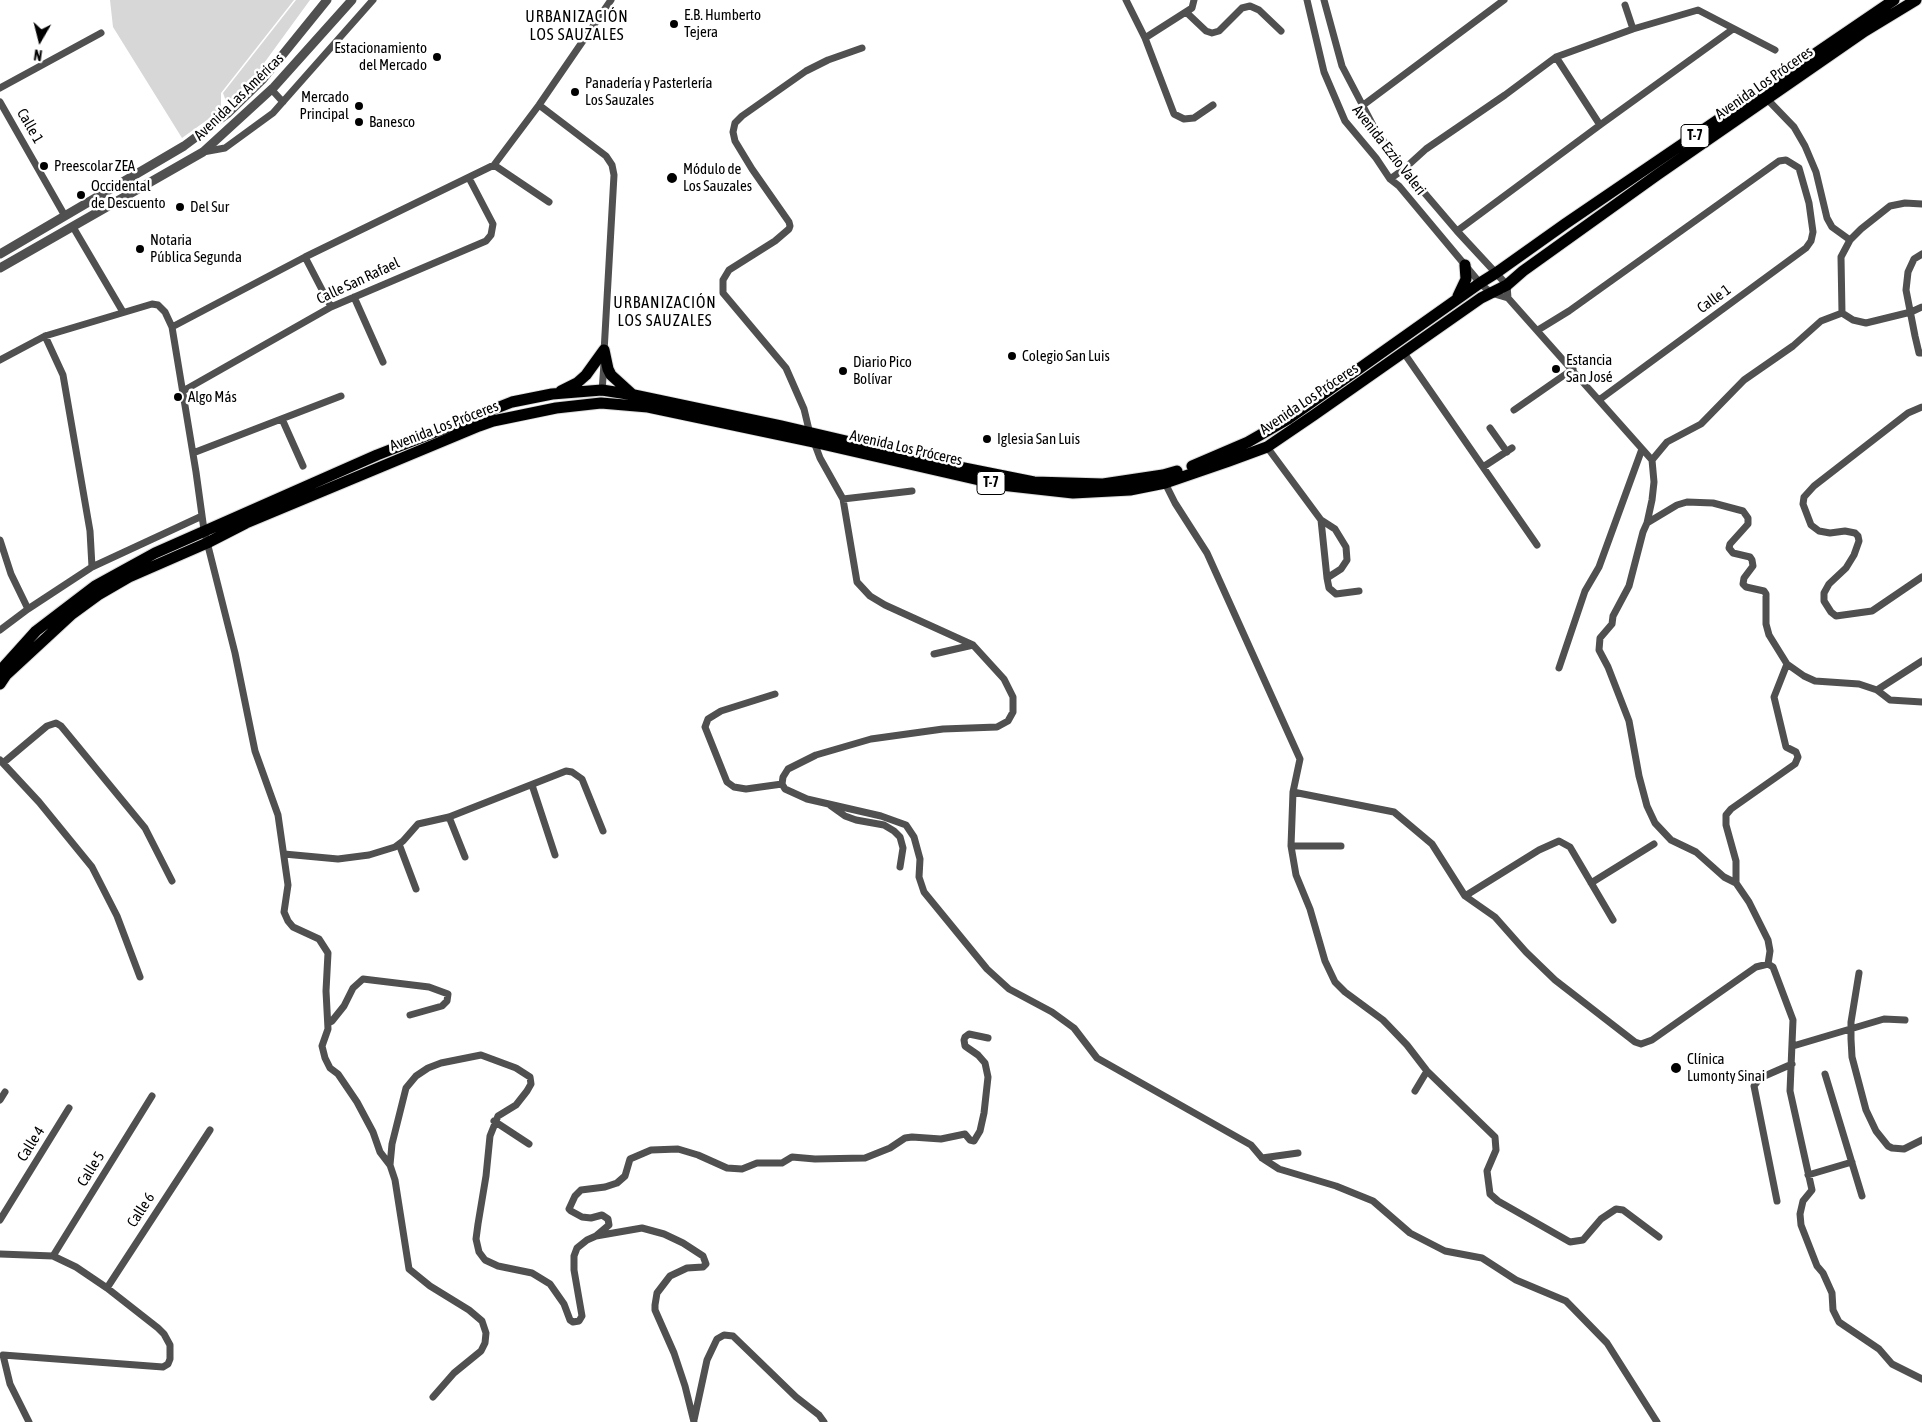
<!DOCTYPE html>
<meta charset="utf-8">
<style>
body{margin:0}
#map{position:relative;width:1922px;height:1422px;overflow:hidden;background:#fff;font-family:"Asap Condensed",sans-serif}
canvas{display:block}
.north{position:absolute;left:15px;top:15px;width:50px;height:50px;-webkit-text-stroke:4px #fff;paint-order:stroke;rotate:188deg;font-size:14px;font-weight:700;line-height:20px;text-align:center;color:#000}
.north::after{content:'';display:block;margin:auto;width:18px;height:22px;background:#000;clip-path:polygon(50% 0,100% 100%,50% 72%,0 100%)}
</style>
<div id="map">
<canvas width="1922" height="1422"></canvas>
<div class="north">N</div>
</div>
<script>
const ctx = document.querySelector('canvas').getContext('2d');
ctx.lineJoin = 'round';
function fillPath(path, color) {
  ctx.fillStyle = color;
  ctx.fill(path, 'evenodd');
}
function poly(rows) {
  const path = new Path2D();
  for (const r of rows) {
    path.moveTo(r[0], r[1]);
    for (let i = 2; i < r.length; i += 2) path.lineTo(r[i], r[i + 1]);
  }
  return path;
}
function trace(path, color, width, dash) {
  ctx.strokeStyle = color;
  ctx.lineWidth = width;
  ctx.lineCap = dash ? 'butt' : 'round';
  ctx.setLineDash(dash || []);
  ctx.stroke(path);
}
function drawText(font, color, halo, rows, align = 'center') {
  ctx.font = font + ' "Asap Condensed",sans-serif';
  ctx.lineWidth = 5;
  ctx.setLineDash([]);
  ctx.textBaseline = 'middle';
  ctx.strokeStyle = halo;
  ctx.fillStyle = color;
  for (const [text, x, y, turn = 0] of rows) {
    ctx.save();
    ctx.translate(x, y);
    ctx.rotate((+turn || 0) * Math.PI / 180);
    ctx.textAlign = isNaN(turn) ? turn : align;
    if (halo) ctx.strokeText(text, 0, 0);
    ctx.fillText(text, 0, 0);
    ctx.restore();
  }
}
const green = poly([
 [110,0,294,0,221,93,221,110,182,138,113,27],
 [296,0,310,0,259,70,227,104,223,93]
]);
const minor = poly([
 [1126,0,1145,38,1174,114,1184,119,1194,118,1213,105],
 [1307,0,1324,72,1345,121,1376,158,1390,179,1399,186,1480,283,1491,293,1508,298],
 [1324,0,1342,66,1375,129,1404,169,1457,231,1507,285,1508,298,1652,460,1654,482,1652,500,1647,523,1677,505,1687,502,1713,503,1743,511,1748,518,1748,524,1730,544,1729,548,1733,553,1750,557,1752,560,1753,566,1744,578,1743,584,1746,587,1764,591,1766,594,1766,624,1769,635,1787,664,1804,676,1815,681,1859,684,1877,690,1890,700,1922,702],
 [1625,5,1633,29],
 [1186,12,1206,31,1212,33,1219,31,1242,8,1250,6,1259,10,1281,31],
 [1145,38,1192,8,1194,0],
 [1556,57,1600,125],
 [0,88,101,33],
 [271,89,283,102],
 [1767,99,1794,127,1805,146,1816,172,1827,218,1832,227,1850,240],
 [0,102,65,216],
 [539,105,606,156,612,165,614,175,604,352],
 [1362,106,1504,0],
 [203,152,225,148,273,113,373,0],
 [494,165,549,202],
 [1390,179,1404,169,1426,149,1505,95,1556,57,1633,29,1698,10,1775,50],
 [73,227,123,312],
 [1457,231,1600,125,1733,29],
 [1922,254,1914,259,1908,272,1906,290,1915,336,1919,353,1922,353],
 [305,257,331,307],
 [354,297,383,362],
 [1842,313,1853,320,1866,323,1911,312,1922,307],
 [172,327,305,257,494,165,539,105,611,0],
 [1538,330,1569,311,1779,161,1786,160,1799,168,1809,203,1813,232,1811,241,1806,248,1599,400],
 [45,336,63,375,90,531,92,567],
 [1404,353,1537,545],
 [0,360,45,336,152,304,158,305,165,312,172,327,196,472,204,530,235,653,255,751,278,815,288,885,284,912,288,921,293,927,319,939,328,953,326,991,328,1029,322,1046,325,1058,330,1068,338,1074,357,1102,373,1132,380,1152,390,1165,395,1180,409,1269,430,1286,469,1310,482,1321,486,1333,485,1343,481,1351,454,1373,433,1397],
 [183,391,331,307,486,241,491,235,493,224,469,178],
 [602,392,604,363],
 [1922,407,1908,413,1814,486,1804,497,1803,504,1811,525,1819,531,1830,533,1845,531,1855,533,1858,536,1859,541,1854,555,1846,568,1829,584,1824,593,1824,601,1831,612,1836,616,1872,611,1922,577],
 [1514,410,1573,369],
 [282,419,303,466],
 [1490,428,1507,452],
 [810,434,804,409,786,368,723,293,723,280,729,270,775,241,789,229,790,226,789,222,752,169,735,141,733,132,735,123,742,116,806,71,828,60,862,48],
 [814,442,820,458,843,499,857,582,870,596,885,605,973,645,1004,679,1013,697,1013,712,1008,721,997,727,943,729,871,739,816,755,788,769,783,777,782,784,785,789,807,799,881,816,906,825,914,837,920,859,919,877,924,892,987,969,1009,989,1052,1012,1074,1028,1097,1058,1251,1145,1262,1158,1279,1169,1336,1186,1373,1201,1410,1233,1445,1251,1482,1258,1516,1280,1566,1301,1607,1343,1657,1422],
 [1267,447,1321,520,1335,529,1346,547,1347,560,1341,569,1327,578,1329,588,1336,594,1359,591],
 [193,453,341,396],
 [1652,460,1667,442,1701,424,1744,380,1793,346,1821,321,1842,313,1841,257,1850,240,1861,229,1890,206,1905,203,1922,204],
 [1483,467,1512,448],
 [1165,483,1175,503,1207,553,1300,759,1293,792,1291,846,1296,875,1310,909,1325,961,1335,982,1345,992,1383,1020,1407,1045,1427,1071,1495,1137,1496,1150,1487,1171,1490,1194,1498,1201,1570,1242,1583,1240,1601,1219,1616,1209,1623,1210,1659,1237],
 [843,499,912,491],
 [1321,520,1327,578],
 [1647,523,1643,532,1629,586,1613,616,1612,624,1600,638,1599,650,1608,667,1629,721,1639,776,1647,806,1655,823,1671,840,1696,852,1724,877,1736,883,1749,902,1768,940,1770,951,1768,964],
 [0,540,11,574,28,609],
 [0,630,28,609,92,567,202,516],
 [934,654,973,645],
 [1559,668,1585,591,1599,567,1642,449],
 [1877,690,1922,661],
 [775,694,721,711,708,719,705,727,727,782,734,787,746,789,782,784],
 [0,760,39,802,92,867,117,916,140,977],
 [3,763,47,726,56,723,61,726,145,828,172,881],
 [532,785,555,855],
 [1293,792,1394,812,1432,844,1465,896,1495,917,1526,952,1555,980,1635,1042,1641,1044,1652,1040,1756,967,1768,964,1773,967,1793,1020,1790,1091,1812,1190,1803,1201,1800,1214,1801,1225,1817,1266,1823,1273,1832,1293,1833,1310,1839,1322,1879,1349,1892,1364,1922,1379],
 [831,806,845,816,856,820,884,825,894,831,900,837,903,848,900,867],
 [449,817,465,857],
 [399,844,416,889],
 [1291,846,1341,846],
 [284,854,338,859,369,855,395,847,403,841,418,824,449,817,566,771,572,772,582,779,603,831],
 [1591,883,1654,844],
 [1736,883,1736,861,1726,825,1726,815,1731,809,1795,764,1798,757,1796,752,1786,747,1774,697,1787,664],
 [1465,896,1539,850,1559,841,1570,847,1613,920],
 [1859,973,1851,1022,1851,1039,1852,1057,1866,1110,1876,1131,1888,1146,1892,1148,1904,1149,1922,1140],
 [328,1023,332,1021,344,1006,353,988,363,979,429,987,448,994,447,1001,442,1006,410,1015],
 [1793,1046,1884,1019,1905,1020],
 [1825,1074,1862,1196],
 [1415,1091,1427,1071],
 [0,1100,5,1092],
 [494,1121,529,1144],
 [1262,1158,1298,1153],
 [390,1165,392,1144,406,1088,416,1076,428,1068,441,1063,481,1055,516,1068,530,1077,531,1084,527,1091,516,1105,498,1116,490,1136,486,1176,478,1224,476,1239,479,1252,485,1260,498,1266,532,1273,550,1284,564,1304,570,1320,573,1322,579,1321,582,1316,574,1270,574,1256,577,1248,587,1240,596,1236,642,1228,664,1234,683,1243,703,1256,706,1264,703,1267,687,1268,670,1276,657,1293,655,1305,655,1310,674,1353,685,1386,694,1422],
 [1808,1175,1852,1162],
 [1777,1201,1754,1086,1760,1078,1792,1064],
 [0,1220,69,1108],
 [596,1236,609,1225,608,1219,602,1215,591,1218,582,1217,571,1211,569,1209,575,1196,581,1190,605,1187,617,1183,625,1176,630,1159,651,1150,678,1149,698,1155,727,1168,742,1169,757,1163,782,1163,792,1157,815,1159,865,1158,890,1148,905,1138,912,1137,941,1139,965,1134,970,1140,974,1141,980,1131,984,1113,988,1077,985,1063,978,1055,965,1046,964,1040,965,1037,969,1034,988,1038],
 [0,1254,53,1256,76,1267,107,1288,158,1328,164,1334,170,1345,170,1359,168,1364,163,1367,3,1355,10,1384,29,1422],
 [53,1256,152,1096],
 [107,1288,210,1130],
 [694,1420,707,1360,717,1339,724,1335,733,1336,796,1397,819,1415,824,1422]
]);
const tertiary = poly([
 [0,254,184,146,227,114,263,79,327,0],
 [0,268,203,152,274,87,352,0]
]);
const trunk = poly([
 [1458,296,1466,279,1465,265],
 [604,350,608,369,611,375,633,395],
 [561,391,577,383,586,375,604,350],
 [1192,466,1248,442,1288,419,1480,283,1496,273,1565,224,1894,0],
 [0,671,36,631,95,586,155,553,377,455,512,402,552,394,602,390,634,395,781,426,949,465,1034,482,1103,484,1163,475,1177,471],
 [0,684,6,675,72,614,98,595,129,577,207,543,246,523,479,426,493,421,556,408,601,403,648,407,814,442,1001,485,1073,493,1130,490,1165,483,1229,461,1267,447,1314,415,1481,298,1507,285,1523,271,1657,175,1865,31,1916,0]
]);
const markers = [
 [674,24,5,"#000"],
 [437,57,5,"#000"],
 [575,92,5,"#000"],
 [359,106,5,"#000"],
 [359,122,5,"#000"],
 [44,166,5,"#000"],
 [672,178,6,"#000"],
 [81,195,5,"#000"],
 [180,207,5,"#000"],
 [140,249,5,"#000"],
 [1012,356,5,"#000"],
 [1556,369,5,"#000"],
 [843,371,5,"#000"],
 [178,397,5,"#000"],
 [987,439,5,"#000"],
 [1676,1068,6,"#000"]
];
const shields = [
 [1695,136,28],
 [991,483,28]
];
const shieldNames = [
 ["T-7",1695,136],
 ["T-7",991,483]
];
const poiNames = [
 ["E.B. Humberto",684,15],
 ["Tejera",684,32],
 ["Estacionamiento",427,48,"right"],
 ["del Mercado",427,65,"right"],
 ["Panadería y Pasterlería",585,83],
 ["Los Sauzales",585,100],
 ["Mercado",349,97,"right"],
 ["Principal",349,114,"right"],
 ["Banesco",369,122],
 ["Preescolar ZEA",54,166],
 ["Módulo de",683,169],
 ["Los Sauzales",683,186],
 ["Occidental",91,186],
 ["de Descuento",91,203],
 ["Del Sur",190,207],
 ["Notaria",150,240],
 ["Pública Segunda",150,257],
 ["Colegio San Luis",1022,356],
 ["Estancia",1566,360],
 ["San José",1566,377],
 ["Diario Pico",853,362],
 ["Bolívar",853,379],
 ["Algo Más",188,397],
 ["Iglesia San Luis",997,439],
 ["Clínica",1687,1059],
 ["Lumonty Sinai",1687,1076]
];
const streetNames = [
 ["Avenida Los Próceres",1764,83,-35],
 ["Avenida Las Américas",239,97,-44],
 ["Calle 1",30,126,60],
 ["Avenida Ezzio Valeri",1389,150,52],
 ["Calle San Rafael",358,281,-25],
 ["Calle 1",1714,299,-36],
 ["Avenida Los Próceres",1309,399,-34],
 ["Avenida Los Próceres",444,426,-21],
 ["Avenida Los Próceres",906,448,13],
 ["Calle 4",31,1144,-58],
 ["Calle 5",91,1169,-58],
 ["Calle 6",141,1210,-57]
];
const neighbourhoodNames = [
 ["URBANIZACIÓN",577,17],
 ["LOS SAUZALES",577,35],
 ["URBANIZACIÓN",665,303],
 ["LOS SAUZALES",665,321]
];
fillPath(green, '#d7d7d7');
trace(trunk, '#dbdbdb', 13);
trace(minor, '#505050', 7);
trace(tertiary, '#505050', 9);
trace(trunk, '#000', 11);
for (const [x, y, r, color] of markers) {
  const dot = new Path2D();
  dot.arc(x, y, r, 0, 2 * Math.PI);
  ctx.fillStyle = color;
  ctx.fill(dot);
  trace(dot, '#fff', 2);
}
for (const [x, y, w] of shields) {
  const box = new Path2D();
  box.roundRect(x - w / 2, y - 11.5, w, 23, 4);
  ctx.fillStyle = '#fff';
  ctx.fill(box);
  trace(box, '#000', 1);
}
drawText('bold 14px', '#000', null, shieldNames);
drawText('15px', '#000', '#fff', poiNames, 'left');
drawText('15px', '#000', '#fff', streetNames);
ctx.letterSpacing = '1px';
drawText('16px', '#000', '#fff', neighbourhoodNames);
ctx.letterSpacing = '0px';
</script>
